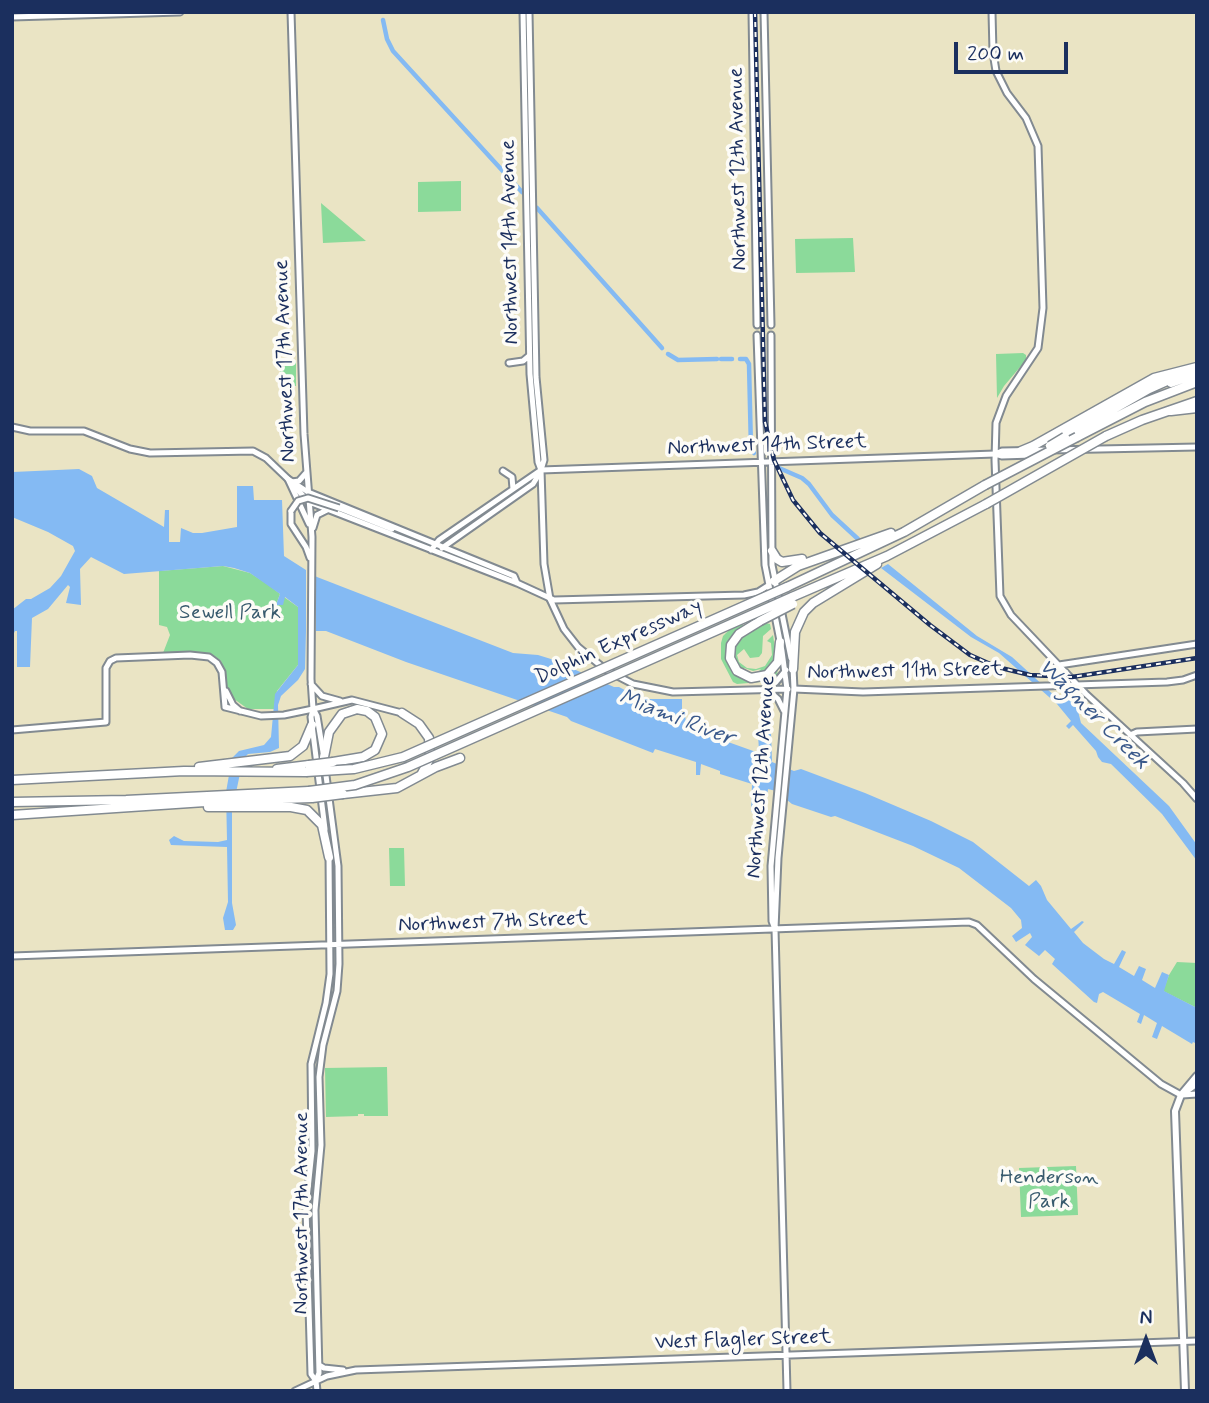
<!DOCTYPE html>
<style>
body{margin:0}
#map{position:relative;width:1209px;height:1403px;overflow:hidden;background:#eae4c4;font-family:Mynerve,sans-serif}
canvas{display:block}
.frame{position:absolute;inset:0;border:14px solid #1b2f5e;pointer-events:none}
.north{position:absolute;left:1111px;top:1305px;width:70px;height:70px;-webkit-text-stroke:5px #fdfcf7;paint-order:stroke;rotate:0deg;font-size:19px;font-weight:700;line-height:28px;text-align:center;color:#1b2f5e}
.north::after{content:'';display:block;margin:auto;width:24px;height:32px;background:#1b2f5e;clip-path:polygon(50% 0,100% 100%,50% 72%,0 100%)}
.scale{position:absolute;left:954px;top:42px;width:114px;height:32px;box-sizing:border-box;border:4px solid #1b2f5e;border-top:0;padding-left:9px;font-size:21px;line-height:24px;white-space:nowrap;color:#1b2f5e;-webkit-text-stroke:5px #fdfcf7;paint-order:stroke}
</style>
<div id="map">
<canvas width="1209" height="1403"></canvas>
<div class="frame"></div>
<div class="north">N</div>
<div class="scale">200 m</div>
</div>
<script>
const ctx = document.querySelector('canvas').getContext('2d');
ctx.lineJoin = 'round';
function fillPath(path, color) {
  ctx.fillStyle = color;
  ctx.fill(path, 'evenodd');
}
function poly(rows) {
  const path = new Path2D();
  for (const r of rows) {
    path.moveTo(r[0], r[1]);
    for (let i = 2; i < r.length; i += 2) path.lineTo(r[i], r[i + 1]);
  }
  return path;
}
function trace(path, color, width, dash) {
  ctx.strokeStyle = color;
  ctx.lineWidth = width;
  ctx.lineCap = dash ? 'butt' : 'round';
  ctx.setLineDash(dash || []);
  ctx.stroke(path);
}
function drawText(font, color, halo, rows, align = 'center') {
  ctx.font = font + ' Mynerve,sans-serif';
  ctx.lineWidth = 7;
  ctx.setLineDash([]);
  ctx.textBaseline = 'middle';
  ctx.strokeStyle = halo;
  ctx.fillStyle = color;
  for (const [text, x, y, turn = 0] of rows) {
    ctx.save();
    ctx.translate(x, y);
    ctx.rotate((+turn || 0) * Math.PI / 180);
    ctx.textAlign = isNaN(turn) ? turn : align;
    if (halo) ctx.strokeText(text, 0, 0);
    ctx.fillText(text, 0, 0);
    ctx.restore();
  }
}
const green = poly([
 [461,181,461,211,418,212,418,182],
 [321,203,366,241,323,243],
 [853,238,855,272,796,273,795,239],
 [1023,353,1026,355,1026,360,1004,386,997,398,996,354],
 [296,361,296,386,280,386,280,362],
 [223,566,250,573,269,585,280,594,276,605,282,602,284,597,298,607,298,665,277,691,274,709,248,709,234,699,227,689,225,672,221,661,216,657,201,653,163,653,170,635,167,627,159,625,159,571],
 [762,622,770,624,771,629,763,636,762,653,759,657,750,658,744,649,737,655,739,662,747,668,756,669,765,666,772,655,771,643,767,641,773,635,776,655,772,668,759,676,758,672,761,669,753,671,744,668,744,671,753,674,753,676,739,671,731,653,735,641],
 [742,624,744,627,727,654,747,680,778,667,777,676,772,681,737,684,733,682,721,659,721,643,723,636,730,629],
 [389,848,404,848,405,886,390,886],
 [1177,962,1197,963,1197,1008,1163,991,1169,975],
 [387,1067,388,1116,364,1116,364,1114,358,1114,358,1116,326,1117,325,1068],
 [1076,1166,1078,1215,1021,1217,1019,1168]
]);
const water = poly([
 [79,469,92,476,97,488,164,527,165,510,169,510,169,542,180,542,181,528,193,533,202,533,237,527,237,486,253,486,254,500,282,500,284,556,317,577,513,653,538,655,551,659,614,687,619,687,642,699,682,699,682,712,685,712,686,725,689,725,689,728,756,752,759,751,758,734,771,733,772,762,794,771,801,769,865,793,931,821,973,842,1029,886,1036,880,1041,886,1047,900,1071,929,1082,921,1084,922,1074,932,1083,943,1104,959,1114,964,1122,950,1126,952,1119,967,1134,976,1139,966,1146,969,1142,980,1155,988,1162,972,1169,975,1164,991,1197,1008,1197,1044,1193,1042,1192,1044,1162,1026,1157,1039,1152,1037,1157,1023,1144,1015,1141,1024,1137,1022,1140,1014,1103,992,1099,994,1097,1003,1094,1002,1052,964,1055,959,1045,950,1039,956,1025,945,1032,937,1030,933,1016,942,1012,936,1022,928,1021,920,1011,908,959,868,913,846,835,816,831,817,792,804,776,791,768,789,765,811,751,812,752,784,720,774,720,771,701,764,700,775,696,775,696,762,655,749,653,753,571,721,567,717,406,662,326,631,306,631,305,669,298,680,281,696,278,705,279,748,270,752,248,754,243,759,232,812,232,903,236,925,233,930,225,930,223,918,228,902,227,847,171,845,169,840,174,836,184,841,218,842,227,840,226,792,232,758,239,751,264,745,271,737,275,694,298,665,298,607,285,597,283,605,276,605,280,594,250,573,234,568,223,566,124,574,91,557,80,569,81,605,66,603,70,587,68,585,48,609,32,618,30,667,17,667,17,631,15,631,12,637,12,610,26,599,31,599,50,588,61,576,75,551,73,546,48,532,12,517,13,472],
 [888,564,977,636,1012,657,1057,698,1072,696,1080,704,1078,711,1081,723,1169,806,1197,845,1197,861,1162,814,1111,764,1102,762,1098,757,1096,751,1073,725,1069,729,1066,726,1071,721,1057,704,999,653,971,637,881,568]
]);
const pier = poly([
 [306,566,316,572,316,633,306,633]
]);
const canal = poly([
 [383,20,387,39,393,51,522,192],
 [537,208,662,348],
 [668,354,678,360,717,359],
 [721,359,732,359],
 [740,359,746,359,749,364,751,449,754,453],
 [779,468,802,478,809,484,832,515,858,539]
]);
const tertiary = poly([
 [523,12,530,374,538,462,541,470],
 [529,12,536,377,544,460,541,470,544,564,550,599],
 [992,12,993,52,996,71,1007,93,1026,118,1038,146,1043,308,1038,348,1006,396,996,423,995,460,1000,596,1011,615,1086,694,1183,783,1197,799],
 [509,363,523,361,529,356],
 [12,427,30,431,84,431,130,449,150,453,253,451,266,458,288,479,308,492],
 [995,454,1002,451,1197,447],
 [995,454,1002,456,1032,455,1039,452],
 [292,484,307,500],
 [1059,665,1197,644],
 [1053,685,1060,676,1061,666],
 [794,689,863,692,1167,682,1183,680,1197,675],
 [226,691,233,705,240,711],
 [225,707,261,716,284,715,313,709],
 [12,730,106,722,106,668,110,661,116,658,190,655,209,657,217,663,222,672,225,707],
 [1130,735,1137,732,1197,729],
 [1182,1095,1197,1094]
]);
const secondary = poly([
 [291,12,304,434,312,537,311,679,313,709,311,717,325,829],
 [752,12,757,325],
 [764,12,771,325],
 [12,17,180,12],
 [757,335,765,565,782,651,787,689,771,866,772,921,775,929],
 [771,335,772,565,791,658],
 [503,471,512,477,513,489],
 [288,479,309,524],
 [292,482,299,481,306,473],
 [308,492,514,576,517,583],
 [309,502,517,583,554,600,744,595,758,592,769,585],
 [339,508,392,529],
 [291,511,291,524,306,547,310,558],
 [313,528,317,515,327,510],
 [442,548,533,484,541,471],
 [431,550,439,540,541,470,995,454],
 [550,599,564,629,578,647,606,670,633,684,673,692,788,689],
 [311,684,322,696,340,701],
 [767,689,778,699,784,711],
 [767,689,776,682,786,670],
 [313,709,352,700,402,713],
 [314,710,317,716,323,752],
 [12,956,969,922,977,925,1034,979,1161,1084,1181,1095],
 [319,1365,324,1368,343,1370],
 [316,1381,319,1373,315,1210,321,1145,319,1077,323,1045,337,991,339,964,338,866,325,768],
 [295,1391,327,1376,356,1370,1197,1341],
 [317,1391,316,1381,311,1374,306,1208,312,1151,311,1064,326,1003,330,974,329,856],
 [787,1391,775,929,778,858,794,689,793,667]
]);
const primary = poly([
 [1185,1092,1197,1083],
 [1185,1391,1175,1111,1181,1095,1197,1076]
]);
const motorway = poly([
 [1171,383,1197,374],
 [1171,411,1197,408],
 [1106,436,1142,420,1197,401],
 [1065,437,1149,389,1178,376],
 [1077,437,1145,402,1197,382],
 [1021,451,1033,446,1154,378,1197,367],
 [772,551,777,559,782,562,802,559],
 [774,581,798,566,891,533],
 [787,587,904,532,985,485],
 [792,597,887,556,986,504],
 [760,621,739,634,731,645,730,658,737,671,751,678,767,675,778,662,780,642],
 [793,669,795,632,804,612,813,603,877,564],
 [402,713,419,724,429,738,430,758,421,775],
 [324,757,329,732,342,714,357,709,367,711,375,717,382,734,375,750,363,757,333,762],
 [199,767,290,756,303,746,312,725],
 [277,769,309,765],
 [12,780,184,771,306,772],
 [343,794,397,788,436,767,460,758],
 [12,802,126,800,309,791],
 [208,807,291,807,307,810,322,825,329,857],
 [12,815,220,801,312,798]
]);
const rail = poly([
 [755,12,765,422,774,460,793,500,820,533,930,625,970,655,997,667,1030,675,1072,677,1197,658]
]);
const secondaryBridge = poly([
 [291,511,298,501,308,498,339,508]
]);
const motorwayBridge = poly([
 [1050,446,1065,437],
 [985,485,1077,437],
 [986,504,1106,436],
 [760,621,793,604],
 [309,765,333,762],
 [306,772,354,769,403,757,787,587],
 [309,791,355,785,408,767,792,597],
 [312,798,343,794]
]);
const streetNames = [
 ["Northwest 12th Avenue",739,169,-91],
 ["Northwest 14th Avenue",511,242,-91],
 ["Northwest 17th Avenue",286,361,-92],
 ["Northwest 14th Street",767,446,-2],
 ["Dolphin Expressway",619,643,-24],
 ["Northwest 11th Street",905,672,-1],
 ["Northwest 12th Avenue",762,777,-86],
 ["Northwest 7th Street",493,923,-2],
 ["Northwest 17th Avenue",303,1213,-90],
 ["West Flagler Street",743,1341,-2]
];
const parkNames = [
 ["Sewell Park",230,614],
 ["Henderson",1049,1179],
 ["Park",1049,1203]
];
const waterNames = [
 ["Wagner Creek",1093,715,45],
 ["Miami River",676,719,21]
];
fillPath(green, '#8bda9a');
fillPath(water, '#84baf3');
fillPath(pier, '#eae4c4');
trace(canal, '#84baf3', 4.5);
trace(tertiary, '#828a91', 9);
trace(secondary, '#828a91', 9);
trace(primary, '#828a91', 10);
trace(motorway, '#828a91', 11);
trace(tertiary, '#fff', 5);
trace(secondary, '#fff', 5);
trace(primary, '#fff', 6);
trace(motorway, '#fff', 8);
trace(rail, '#1b2f5e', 4.5);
trace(rail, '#fdfcf7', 2, [5]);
trace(secondaryBridge, '#828a91', 9, []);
trace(motorwayBridge, '#828a91', 11, []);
trace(secondaryBridge, '#fff', 5);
trace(motorwayBridge, '#fff', 8);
drawText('21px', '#1b2f5e', '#fdfcf7', streetNames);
drawText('21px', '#375a6d', '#fdfcf7', parkNames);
drawText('italic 23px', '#3a598b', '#fdfcf7', waterNames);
</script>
